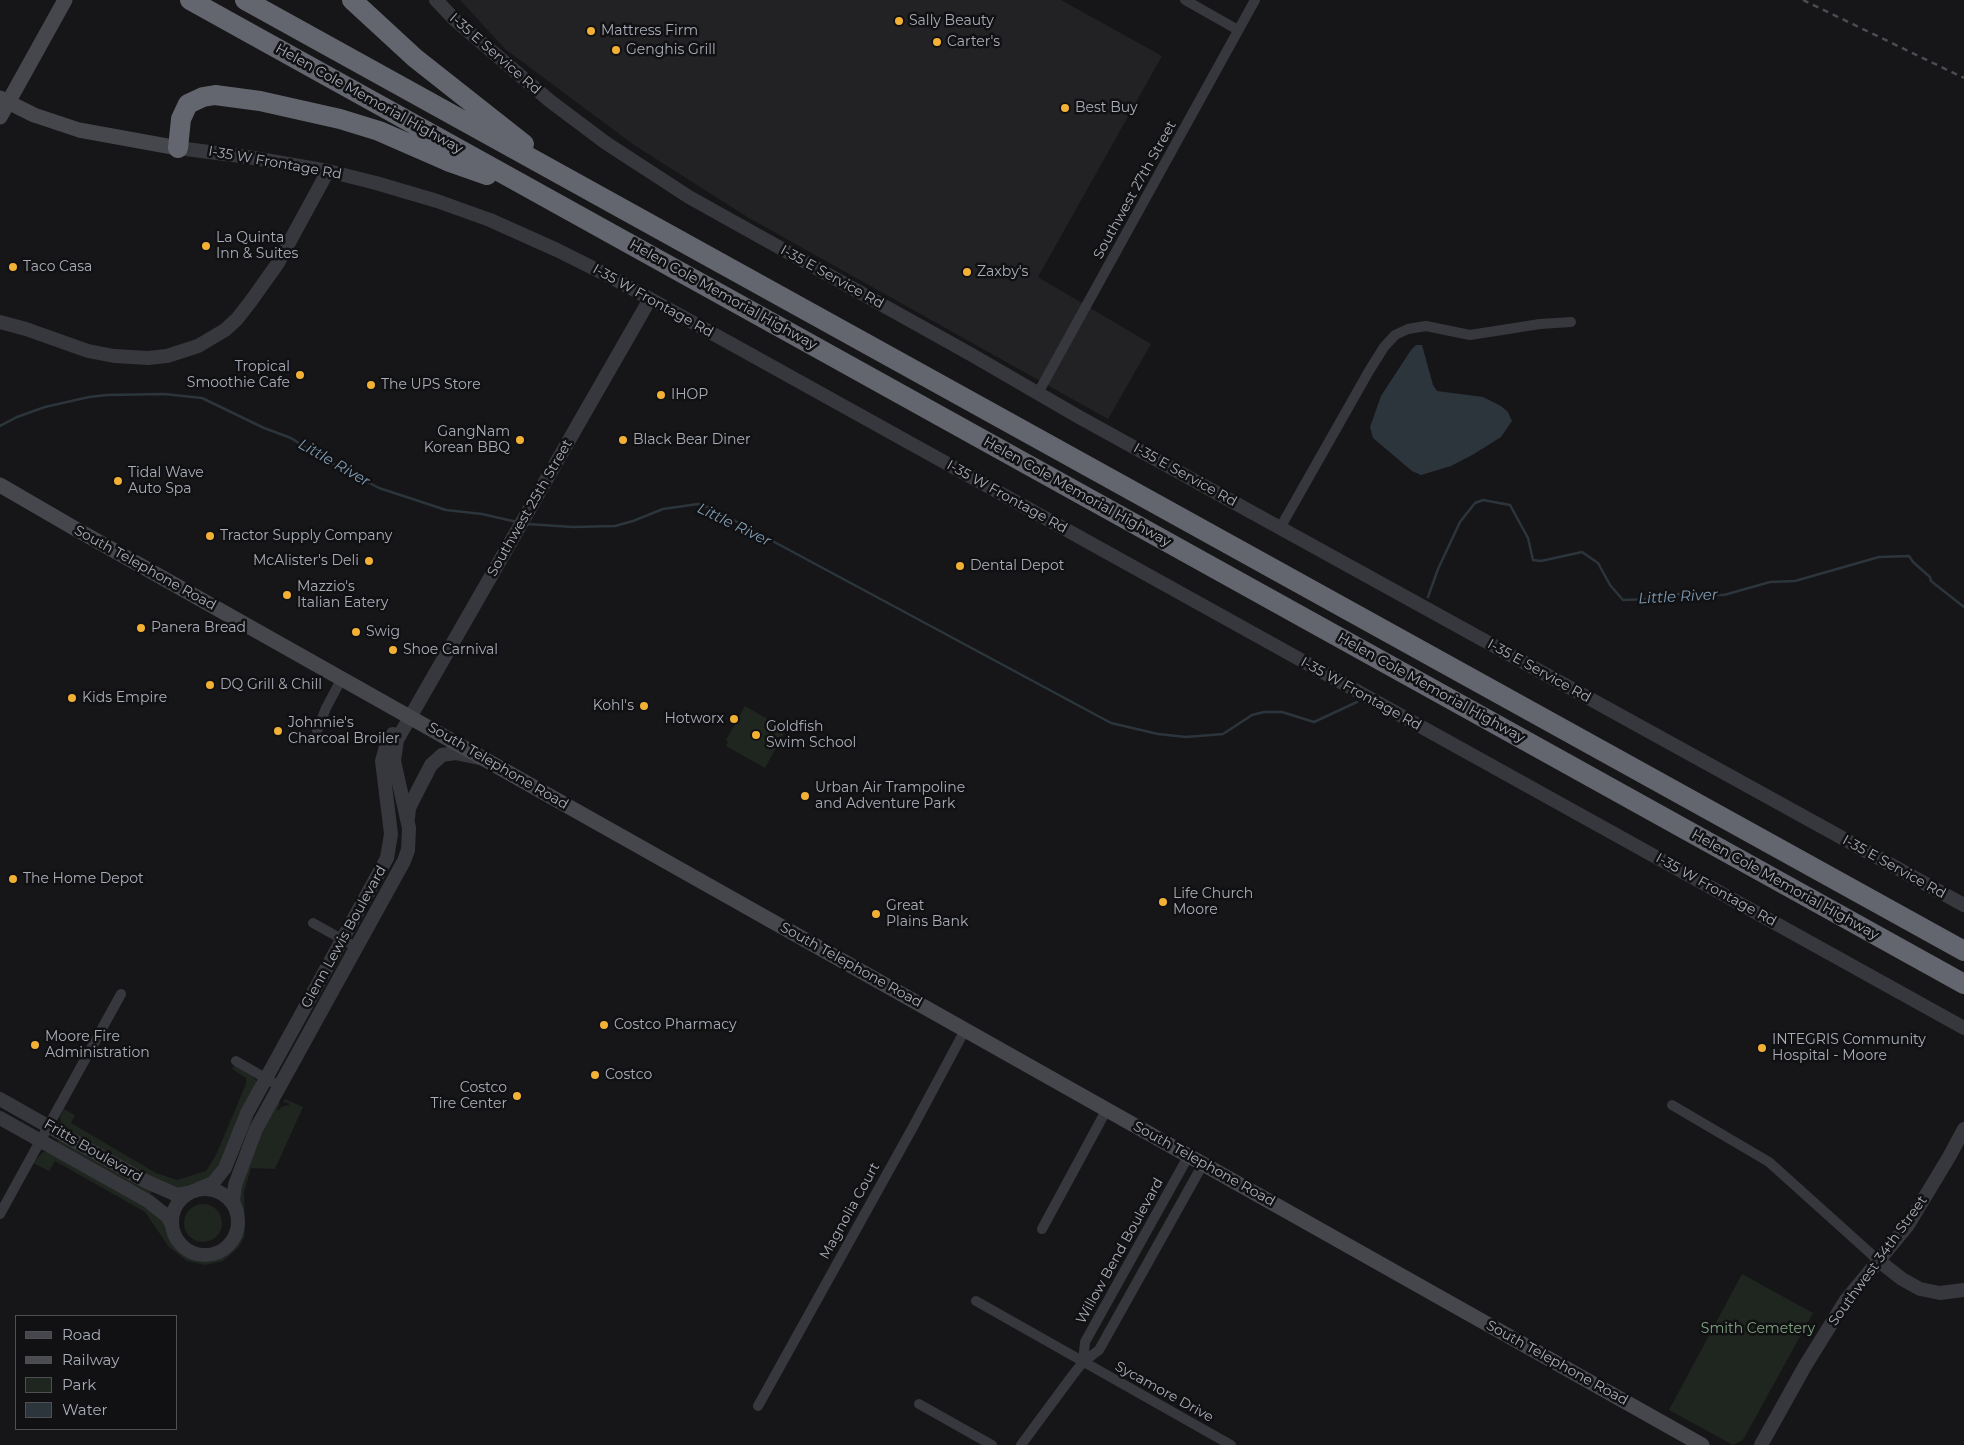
<!DOCTYPE html>
<style>
body{margin:0}
#map{position:relative;width:1964px;height:1445px;overflow:hidden;background:#161618;font-family:Montserrat,sans-serif}
canvas{display:block}
.legend{position:absolute;left:15px;top:1315px;width:162px;height:115px;box-sizing:border-box;background:#111113;border:1px solid #4d4f55;margin:0;padding:6px 9px;list-style:none;font-size:15px;color:#a8adb8}
.legend li{display:flex;align-items:center;gap:10px;height:25px}
.legend b{width:25px;border:1px solid #4d4f55}
</style>
<div id="map">
<canvas width="1964" height="1445"></canvas>
<ul class="legend">
<li><b style="height:6px;background:#45474d"></b>Road</li>
<li><b style="height:6px;background:#4a4c52"></b>Railway</li>
<li><b style="height:14px;background:#1e261f"></b>Park</li>
<li><b style="height:14px;background:#2c353c"></b>Water</li>
</ul>
</div>
<script>
const ctx = document.querySelector('canvas').getContext('2d');
ctx.lineJoin = 'round';
function fillPath(path, color) {
  ctx.fillStyle = color;
  ctx.fill(path, 'evenodd');
}
function poly(rows) {
  const path = new Path2D();
  for (const r of rows) {
    if (r.length === 3) {
      path.moveTo(r[0] + r[2], r[1]);
      path.arc(r[0], r[1], r[2], 0, 2 * Math.PI);
      continue;
    }
    path.moveTo(r[0], r[1]);
    for (let i = 2; i < r.length; i += 2) path.lineTo(r[i], r[i + 1]);
  }
  return path;
}
function trace(path, color, width, dash) {
  ctx.strokeStyle = color;
  ctx.lineWidth = width;
  ctx.lineCap = dash ? 'butt' : 'round';
  ctx.setLineDash(dash || []);
  ctx.stroke(path);
}
function drawText(font, color, halo, rows, align = 'center') {
  ctx.font = font + ' Montserrat,sans-serif';
  ctx.lineWidth = 5;
  ctx.setLineDash([]);
  ctx.textBaseline = 'middle';
  ctx.strokeStyle = halo;
  ctx.fillStyle = color;
  for (const [text, x, y, turn = 0] of rows) {
    ctx.save();
    ctx.translate(x, y);
    ctx.rotate((+turn || 0) * Math.PI / 180);
    ctx.textAlign = isNaN(turn) ? turn : align;
    if (halo) ctx.strokeText(text, 0, 0);
    ctx.fillText(text, 0, 0);
    ctx.restore();
  }
}
const built = poly([
 [460,0,1061,0,1162,56,1038,277,1151,344,1108,419,749,218,634,145,505,49]
]);
const green = poly([
 [745,706,786,730,765,768,726,746,728,742,726,740],
 [235,1065,252,1076,256,1080,256,1086,225,1155,213,1176,195,1186,187,1189,168,1188,64,1129,61,1124,60,1117,64,1109,75,1115,71,1123,156,1173,177,1180,206,1171,216,1155,246,1084,246,1078,232,1069],
 [285,1099,303,1107,275,1169,251,1168,244,1192,245,1227,244,1238,238,1248,223,1261,205,1265,187,1261,169,1247,145,1212,55,1161,49,1171,33,1163,43,1152,48,1151,149,1206,165,1222,168,1234,175,1245,183,1253,194,1258,205,1260,215,1258,225,1252,235,1243,240,1231,240,1222,236,1199,257,1137,276,1102,280,1103,277,1110,278,1111,281,1107,289,1105,289,1103,283,1102],
 [59,1139,153,1190,149,1196,57,1144],
 [203,1223,19],
 [1742,1274,1813,1313,1743,1440,1733,1445,1669,1410]
]);
const water = poly([
 [1416,345,1422,345,1433,385,1437,391,1483,397,1501,406,1508,412,1512,421,1501,437,1474,454,1451,466,1421,475,1412,471,1373,438,1370,427,1381,396,1411,350]
]);
const stream = poly([
 [0,426,17,417,45,407,89,397,107,395,164,394,202,398,264,428,291,438,320,457,379,488,446,510,482,514,517,522],
 [527,524,573,527,615,526,633,521,663,509,698,504,713,509,1111,723,1158,734,1186,737,1223,734,1252,715,1264,712,1282,712,1314,722,1357,702],
 [1428,597,1438,569,1460,522,1475,503,1483,500,1510,505,1528,538,1533,560,1541,561,1582,552,1598,563,1610,585,1623,600,1650,599,1679,594,1724,595,1770,582,1795,581,1879,557,1909,556,1913,562,1930,577,1931,581,1964,607]
]);
const minor = poly([
 [1185,0,1238,30],
 [1038,393,1255,0],
 [1280,528,1369,371,1384,347,1395,335,1408,329,1426,326,1470,335,1540,324,1571,322],
 [317,731,326,708,342,678],
 [313,923,356,947],
 [236,1061,279,1086],
 [1672,1105,1769,1162,1879,1261],
 [0,1214,121,994],
 [1042,1229,1107,1109],
 [976,1301,1231,1445],
 [1083,1362,1085,1342,1189,1155],
 [919,1404,992,1445],
 [758,1406,913,1127,965,1030],
 [1021,1445,1072,1376,1083,1362,1099,1350,1203,1164]
]);
const tertiary = poly([
 [436,0,454,19,550,101,606,143,689,197,972,355,1079,417,1964,905],
 [178,148,248,157,328,171,376,183,437,201,490,220,557,250,609,276,1964,1028],
 [0,322,26,329,88,351,114,356,148,358,167,356,198,346,225,330,237,319,251,301,278,263,328,171],
 [408,818,409,808,418,790,431,765,442,755,455,753,479,758],
 [0,1099,143,1180,177,1195,188,1193],
 [0,1118,148,1201,168,1217,172,1225],
 [205,1222,33],
 [198,1189,213,1183,225,1168,247,1113,387,858,391,834,382,761,385,750,393,734],
 [237,1212,233,1201,235,1185,256,1129,404,861,408,850,409,828,394,761,397,740,650,299],
 [1879,1261,1902,1279,1920,1289,1940,1293,1964,1290],
 [1761,1445,1805,1366,1846,1300,1908,1225,1949,1157,1964,1129]
]);
const secondary = poly([
 [0,98,34,115,79,130,178,148],
 [0,117,65,0],
 [0,485,74,528,1702,1445]
]);
const motorway = poly([
 [190,0,1964,984],
 [245,0,1964,951],
 [352,0,415,58,524,144],
 [178,148,181,119,188,104,203,97,215,95,260,101,340,119,379,131,450,162,487,175]
]);
const rail = poly([
 [1803,0,1964,78]
]);
const markers = [
 [899,21,5,"#f2b134"],
 [591,31,5,"#f2b134"],
 [937,42,5,"#f2b134"],
 [616,50,5,"#f2b134"],
 [1065,108,5,"#f2b134"],
 [206,246,5,"#f2b134"],
 [13,267,5,"#f2b134"],
 [967,272,5,"#f2b134"],
 [300,375,5,"#f2b134"],
 [371,385,5,"#f2b134"],
 [661,395,5,"#f2b134"],
 [520,440,5,"#f2b134"],
 [623,440,5,"#f2b134"],
 [118,481,5,"#f2b134"],
 [210,536,5,"#f2b134"],
 [369,561,5,"#f2b134"],
 [960,566,5,"#f2b134"],
 [287,595,5,"#f2b134"],
 [141,628,5,"#f2b134"],
 [356,632,5,"#f2b134"],
 [393,650,5,"#f2b134"],
 [210,685,5,"#f2b134"],
 [72,698,5,"#f2b134"],
 [644,706,5,"#f2b134"],
 [734,719,5,"#f2b134"],
 [278,731,5,"#f2b134"],
 [756,735,5,"#f2b134"],
 [805,796,5,"#f2b134"],
 [13,879,5,"#f2b134"],
 [1163,902,5,"#f2b134"],
 [876,914,5,"#f2b134"],
 [604,1025,5,"#f2b134"],
 [35,1045,5,"#f2b134"],
 [1762,1048,5,"#f2b134"],
 [595,1075,5,"#f2b134"],
 [517,1096,5,"#f2b134"]
];
const poiNames = [
 ["Sally Beauty",909,21],
 ["Mattress Firm",601,31],
 ["Carter's",947,42],
 ["Genghis Grill",626,50],
 ["Best Buy",1075,108],
 ["La Quinta",216,238],
 ["Inn & Suites",216,254],
 ["Taco Casa",23,267],
 ["Zaxby's",977,272],
 ["Tropical",290,367,"right"],
 ["Smoothie Cafe",290,383,"right"],
 ["The UPS Store",381,385],
 ["IHOP",671,395],
 ["GangNam",510,432,"right"],
 ["Korean BBQ",510,448,"right"],
 ["Black Bear Diner",633,440],
 ["Tidal Wave",128,473],
 ["Auto Spa",128,489],
 ["Tractor Supply Company",220,536],
 ["McAlister's Deli",359,561,"right"],
 ["Dental Depot",970,566],
 ["Mazzio's",297,587],
 ["Italian Eatery",297,603],
 ["Panera Bread",151,628],
 ["Swig",366,632],
 ["Shoe Carnival",403,650],
 ["DQ Grill & Chill",220,685],
 ["Kids Empire",82,698],
 ["Kohl's",634,706,"right"],
 ["Hotworx",724,719,"right"],
 ["Johnnie's",288,723],
 ["Charcoal Broiler",288,739],
 ["Goldfish",766,727],
 ["Swim School",766,743],
 ["Urban Air Trampoline",815,788],
 ["and Adventure Park",815,804],
 ["The Home Depot",23,879],
 ["Life Church",1173,894],
 ["Moore",1173,910],
 ["Great",886,906],
 ["Plains Bank",886,922],
 ["Costco Pharmacy",614,1025],
 ["Moore Fire",45,1037],
 ["Administration",45,1053],
 ["INTEGRIS Community",1772,1040],
 ["Hospital - Moore",1772,1056],
 ["Costco",605,1075],
 ["Costco",507,1088,"right"],
 ["Tire Center",507,1104,"right"]
];
const streetNames = [
 ["I-35 E Service Rd",495,54,41],
 ["Helen Cole Memorial Highway",369,99,29],
 ["I-35 W Frontage Rd",275,163,10],
 ["Southwest 27th Street",1135,190,-61],
 ["I-35 E Service Rd",832,277,29],
 ["Helen Cole Memorial Highway",723,295,29],
 ["I-35 W Frontage Rd",653,301,29],
 ["I-35 E Service Rd",1185,475,29],
 ["Helen Cole Memorial Highway",1077,492,29],
 ["I-35 W Frontage Rd",1007,497,29],
 ["Southwest 25th Street",530,508,-60],
 ["South Telephone Road",145,568,29],
 ["I-35 E Service Rd",1539,671,29],
 ["Helen Cole Memorial Highway",1431,688,29],
 ["I-35 W Frontage Rd",1361,694,29],
 ["South Telephone Road",498,766,30],
 ["I-35 E Service Rd",1894,867,29],
 ["Helen Cole Memorial Highway",1785,885,29],
 ["I-35 W Frontage Rd",1716,890,29],
 ["Glenn Lewis Boulevard",344,937,-61],
 ["South Telephone Road",851,965,29],
 ["Fritts Boulevard",93,1151,30],
 ["South Telephone Road",1204,1164,29],
 ["Magnolia Court",850,1211,-61],
 ["Willow Bend Boulevard",1120,1251,-61],
 ["Southwest 34th Street",1878,1261,-54],
 ["South Telephone Road",1557,1363,29],
 ["Sycamore Drive",1164,1392,29]
];
const parkNames = [
 ["Smith Cemetery",1758,1329]
];
const waterNames = [
 ["Little River",334,463,30],
 ["Little River",734,525,26],
 ["Little River",1678,597,-3]
];
fillPath(built, '#222225');
fillPath(green, '#1e261f');
fillPath(water, '#2c353c');
trace(stream, '#2c353c', 2.5);
trace(minor, '#37383d', 10);
trace(tertiary, '#37383d', 14);
trace(secondary, '#45474d', 15);
trace(motorway, '#63666e', 20);
trace(rail, '#4a4c52', 2.5, [6, 5]);
for (const [x, y, r, color] of markers) {
  const dot = new Path2D();
  dot.arc(x, y, r, 0, 2 * Math.PI);
  ctx.fillStyle = color;
  ctx.fill(dot);
  trace(dot, '#111113', 2);
}
drawText('14px', '#a8adb8', '#111113', poiNames, 'left');
drawText('14px', '#a8adb8', '#111113', streetNames);
drawText('14px', '#7fa381', '#111113', parkNames);
drawText('italic 15px', '#7f9bb3', '#111113', waterNames);
</script>
